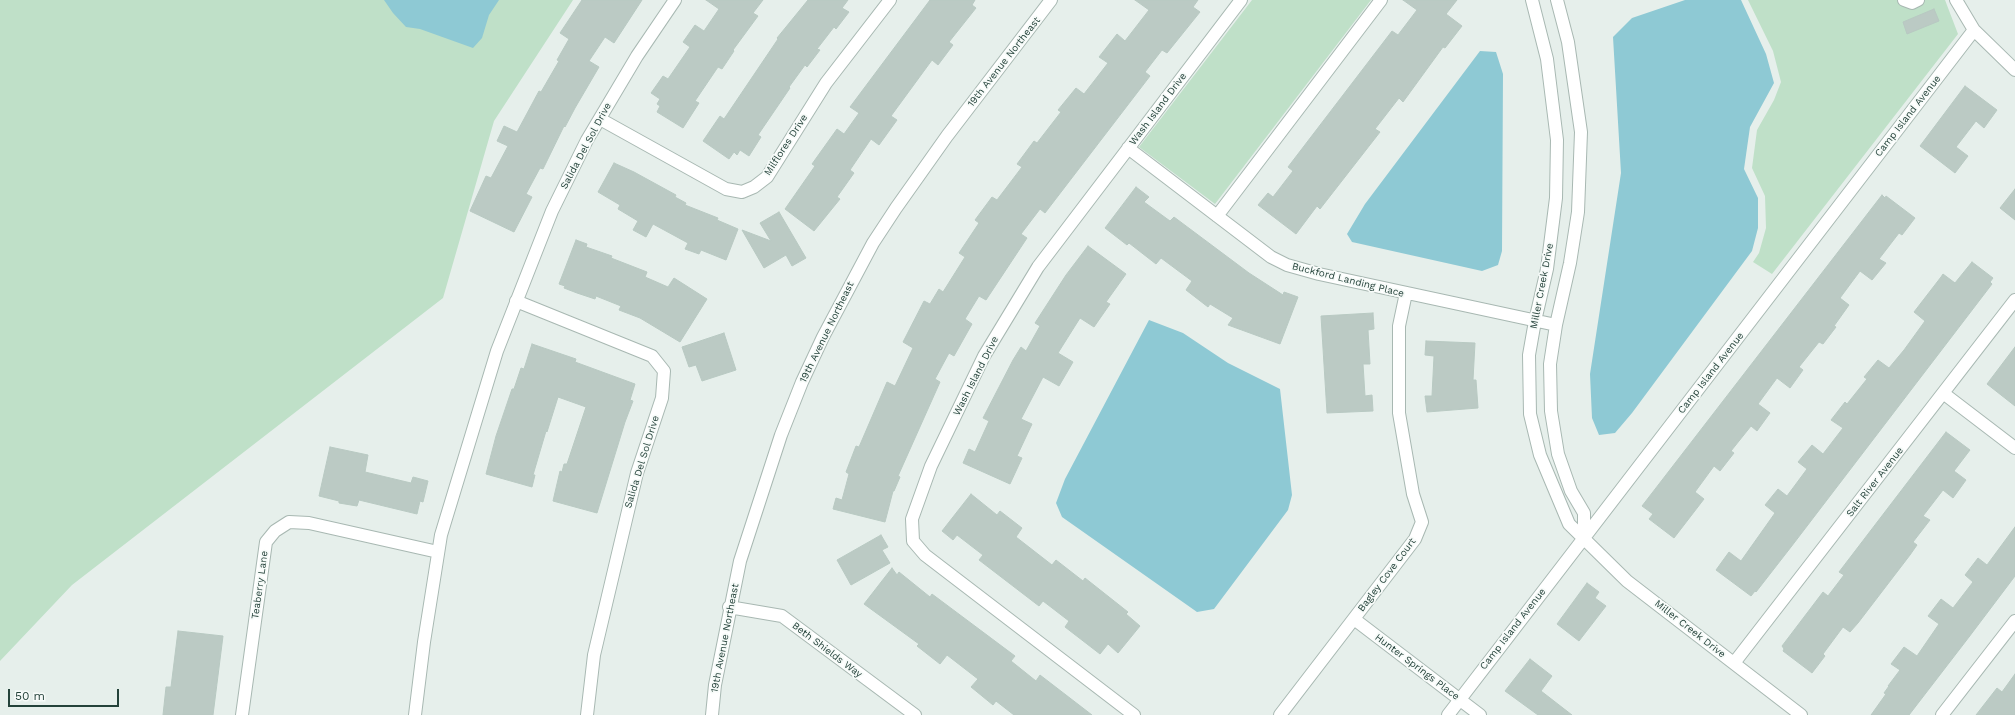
<!DOCTYPE html>
<style>
body{margin:0}
#map{position:relative;width:2015px;height:715px;overflow:hidden;background:#e6efeb;font-family:"Work Sans",sans-serif}
canvas{display:block}
.scale{position:absolute;left:8px;top:689px;width:111px;height:18px;box-sizing:border-box;border:2px solid #24423a;border-top:0;padding-left:5px;font-size:12px;line-height:14px;white-space:nowrap;color:#24423a;-webkit-text-stroke:3px #f7fbf9;paint-order:stroke}
</style>
<div id="map">
<canvas width="2015" height="715"></canvas>
<div class="scale">50 m</div>
</div>
<script>
const ctx = document.querySelector('canvas').getContext('2d');
ctx.lineJoin = 'round';
function fillPath(path, color) {
  ctx.fillStyle = color;
  ctx.fill(path, 'evenodd');
}
function poly(rows) {
  const path = new Path2D();
  for (const r of rows) {
    path.moveTo(r[0], r[1]);
    for (let i = 2; i < r.length; i += 2) path.lineTo(r[i], r[i + 1]);
  }
  return path;
}
function trace(path, color, width, dash) {
  ctx.strokeStyle = color;
  ctx.lineWidth = width;
  ctx.lineCap = dash ? 'butt' : 'round';
  ctx.setLineDash(dash || []);
  ctx.stroke(path);
}
function drawText(font, color, halo, rows, align = 'center') {
  ctx.font = font + ' "Work Sans",sans-serif';
  ctx.lineWidth = 3.5;
  ctx.setLineDash([]);
  ctx.textBaseline = 'middle';
  ctx.strokeStyle = halo;
  ctx.fillStyle = color;
  for (const [text, x, y, turn = 0] of rows) {
    ctx.save();
    ctx.translate(x, y);
    ctx.rotate((+turn || 0) * Math.PI / 180);
    ctx.textAlign = isNaN(turn) ? turn : align;
    if (halo) ctx.strokeText(text, 0, 0);
    ctx.fillText(text, 0, 0);
    ctx.restore();
  }
}
const green = poly([
 [0,0,573,0,494,121,443,298,72,585,0,661],
 [1252,0,1371,0,1215,204,1139,147],
 [1748,0,1945,0,1958,34,1772,274,1753,262,1759,253,1766,228,1765,196,1752,168,1757,130,1774,100,1781,82,1773,51]
]);
const water = poly([
 [384,0,499,0,489,15,482,38,473,48,420,29,406,27,393,13],
 [1685,0,1741,0,1766,54,1774,83,1750,127,1744,169,1758,198,1758,228,1752,251,1632,413,1615,433,1599,435,1592,418,1590,374,1621,173,1613,37,1632,18],
 [1480,51,1496,52,1503,74,1502,251,1498,265,1482,271,1352,242,1347,234,1365,204],
 [1149,320,1183,333,1228,363,1280,389,1292,495,1288,510,1214,609,1197,612,1062,517,1056,503,1065,479]
]);
const building = poly([
 [582,0,642,0,614,43,605,37,589,61,599,67,575,108,565,127,564,126,543,169,540,168,526,194,532,197,514,232,470,211,486,176,491,178,508,146,497,141,504,126,517,132,539,91,541,92,559,61,557,60,569,39,560,33,582,0],
 [706,0,763,0,753,13,758,16,733,50,734,51,722,69,718,67,695,101,699,103,683,128,657,112,660,106,657,104,660,99,651,93,663,76,668,79,690,47,683,42,695,25,704,31,719,9,706,0],
 [808,0,848,0,842,8,849,12,836,29,834,27,817,49,820,50,807,67,805,65,789,87,790,88,758,135,761,137,749,156,740,150,737,155,734,152,729,159,703,141,720,116,724,119,778,39,777,38,808,0],
 [930,0,975,0,972,5,976,8,949,42,953,45,938,65,932,60,891,116,897,120,879,145,871,139,850,170,854,173,837,197,840,199,814,231,785,209,815,166,812,164,837,129,844,134,859,113,850,107,930,0],
 [1135,0,1198,0,1193,7,1200,12,1167,53,1162,50,1145,72,1150,76,1045,213,1040,209,1021,234,1027,238,986,300,979,296,965,319,972,324,954,356,949,353,935,379,940,382,898,476,900,477,894,491,893,491,885,522,833,509,836,498,842,500,849,474,846,472,856,446,859,447,887,382,895,386,913,348,903,342,924,301,930,304,939,289,943,292,965,257,959,253,979,223,975,220,992,197,997,200,1022,167,1017,164,1034,141,1037,143,1061,112,1058,110,1076,88,1084,94,1108,63,1099,57,1117,34,1125,41,1149,10,1135,0],
 [1403,0,1457,0,1446,14,1462,26,1445,48,1443,47,1403,102,1399,98,1375,129,1380,132,1320,209,1317,206,1296,234,1258,205,1268,193,1273,197,1293,171,1288,167,1392,31,1398,35,1417,10,1403,0],
 [1934,9,1939,21,1907,34,1903,22,1934,9],
 [1965,86,1997,110,1984,128,1976,121,1956,147,1968,156,1955,173,1920,146,1965,86],
 [614,163,634,172,676,195,675,197,686,203,685,205,718,218,717,220,738,229,726,260,701,250,699,254,685,249,688,243,653,224,646,237,633,230,638,221,618,209,620,205,598,192,614,163],
 [1136,187,1149,197,1144,202,1170,221,1174,217,1249,273,1283,295,1284,292,1298,297,1280,344,1228,325,1233,318,1210,304,1208,307,1186,290,1192,281,1161,258,1156,264,1129,243,1127,245,1105,228,1136,187],
 [2015,189,2015,220,2000,208,2015,189],
 [1882,195,1885,198,1886,196,1915,218,1902,235,1899,233,1879,259,1886,263,1872,280,1860,271,1840,298,1849,305,1834,326,1836,327,1823,344,1819,342,1799,367,1803,370,1790,388,1777,378,1758,404,1770,413,1757,431,1751,426,1731,451,1734,453,1720,471,1714,466,1695,492,1704,499,1674,538,1649,519,1653,514,1642,506,1882,195],
 [779,212,806,258,792,266,786,255,764,268,742,230,771,241,760,223,779,212],
 [576,240,587,244,586,247,612,256,611,258,647,272,645,277,668,287,674,278,707,299,680,342,640,318,619,310,621,306,596,296,595,299,577,293,564,288,565,286,559,284,576,240],
 [1088,246,1126,274,1106,302,1110,304,1094,327,1080,318,1058,353,1073,362,1059,386,1043,377,1021,419,1032,424,1017,456,1022,458,1010,484,963,463,969,449,975,452,989,421,983,418,1013,360,1021,347,1026,351,1040,326,1035,323,1066,275,1088,246],
 [1972,262,1993,278,1990,282,1992,284,1791,547,1756,592,1755,591,1751,596,1716,570,1729,552,1741,561,1775,513,1765,505,1778,489,1787,496,1807,469,1798,462,1812,445,1823,454,1843,428,1831,420,1845,402,1847,404,1867,379,1864,377,1878,360,1889,368,1904,350,1925,321,1914,312,1941,277,1943,274,1955,283,1972,262],
 [1373,313,1374,329,1368,330,1370,364,1363,364,1365,396,1372,395,1373,411,1327,413,1321,316,1373,313],
 [724,333,736,370,702,381,696,365,689,367,682,347,724,333],
 [1426,341,1475,343,1473,380,1476,380,1478,408,1427,412,1425,396,1432,396,1434,356,1425,355,1426,341],
 [532,344,576,359,575,362,635,384,630,400,633,401,625,422,597,513,553,501,560,471,562,472,564,464,567,464,586,407,558,397,547,432,546,431,533,475,535,475,532,487,486,474,496,436,512,389,514,389,521,368,524,369,532,344],
 [2015,347,2015,406,1987,384,2015,347],
 [1946,432,1970,450,1954,471,1966,480,1953,498,1943,490,1923,516,1930,520,1913,542,1917,545,1910,555,1858,623,1850,632,1843,627,1823,654,1825,656,1812,673,1783,651,1784,649,1782,646,1823,592,1828,596,1844,575,1839,572,1946,432],
 [330,447,368,455,365,472,411,483,413,477,428,481,423,502,420,501,417,514,359,500,357,506,339,503,339,501,319,496,330,447],
 [971,494,997,515,1000,511,1022,528,1016,537,1052,565,1056,560,1083,581,1085,578,1128,612,1126,614,1140,626,1118,653,1108,644,1100,654,1065,627,1069,621,1043,601,1039,606,979,560,983,555,957,535,953,540,942,531,971,494],
 [2015,527,2015,576,1969,637,1909,715,1871,715,1886,694,1884,693,1889,686,1888,686,1900,670,1891,664,1904,647,1917,656,1939,624,1928,616,1941,599,1953,608,1973,582,1965,575,1978,558,1987,565,2015,527],
 [881,535,888,547,882,550,890,563,851,585,837,560,881,535],
 [892,568,897,575,899,572,930,597,932,594,1015,656,1011,661,1036,681,1040,675,1092,715,1014,715,996,701,993,705,971,687,978,679,947,655,940,664,917,646,919,644,864,604,892,568],
 [1587,583,1599,592,1595,598,1606,606,1579,641,1557,624,1587,583],
 [178,631,223,636,213,715,163,715,166,687,171,687,178,631],
 [1530,659,1552,676,1541,691,1572,715,1538,715,1505,691,1530,659],
 [2015,674,2015,715,1976,715,1997,688,2002,692,2015,674]
]);
const minor = poly([
 [1532,0,1547,59,1557,140,1556,198,1547,269,1535,321,1529,355,1530,414,1540,455,1569,524,1627,581,1801,715],
 [1557,0,1568,42,1581,132,1578,212,1570,263,1556,325,1550,364,1551,411,1558,454,1571,491,1584,513,1584,537],
 [1904,0,1912,3,1918,0],
 [1956,0,1974,30,2015,70],
 [600,119,726,189,742,192,754,187,767,177,826,83,890,0],
 [1128,148,1271,257,1287,265,1319,274,1556,325],
 [1217,216,1381,0],
 [516,301,652,356,664,371,662,398,637,473,594,655,587,715],
 [1943,393,2015,448],
 [729,607,782,616,915,715],
 [1354,619,1480,715],
 [1734,663,2015,300],
 [242,715,266,542,275,531,289,522,309,523,438,552],
 [415,715,424,642,441,535,497,351,552,211,587,140,637,56,675,0],
 [712,715,715,685,740,561,781,435,802,382,823,337,873,243,896,208,947,136,1051,0],
 [1134,715,925,555,913,541,912,519,931,466,984,356,1038,267,1241,0],
 [1280,715,1415,539,1422,522,1413,494,1399,413,1399,326,1406,293],
 [1448,715,1974,30],
 [1942,715,2015,621]
]);
const streetNames = [
 ["19th Avenue Northeast",1004,62,-52],
 ["Wash Island Drive",1158,109,-53],
 ["Camp Island Avenue",1908,116,-52],
 ["Milflores Drive",786,145,-57],
 ["Salida Del Sol Drive",586,146,-62],
 ["Buckford Landing Place",1348,280,14],
 ["Miller Creek Drive",1542,286,-79],
 ["19th Avenue Northeast",827,332,-64],
 ["Camp Island Avenue",1711,373,-52],
 ["Wash Island Drive",976,376,-63],
 ["Salida Del Sol Drive",642,462,-73],
 ["Salt River Avenue",1875,482,-52],
 ["Bagley Cove Court",1387,575,-53],
 ["Teaberry Lane",260,585,-82],
 ["Camp Island Avenue",1513,629,-52],
 ["Miller Creek Drive",1690,629,38],
 ["19th Avenue Northeast",725,638,-79],
 ["Beth Shields Way",827,650,37],
 ["Hunter Springs Place",1417,667,37]
];
fillPath(green, '#bfe0c8');
fillPath(water, '#8ec9d4');
fillPath(building, '#bbcac4');
trace(building, '#b8c9c2', 1);
trace(minor, '#a8b8b2', 14);
trace(minor, '#fff', 12);
drawText('10px', '#24423a', '#f7fbf9', streetNames);
</script>
